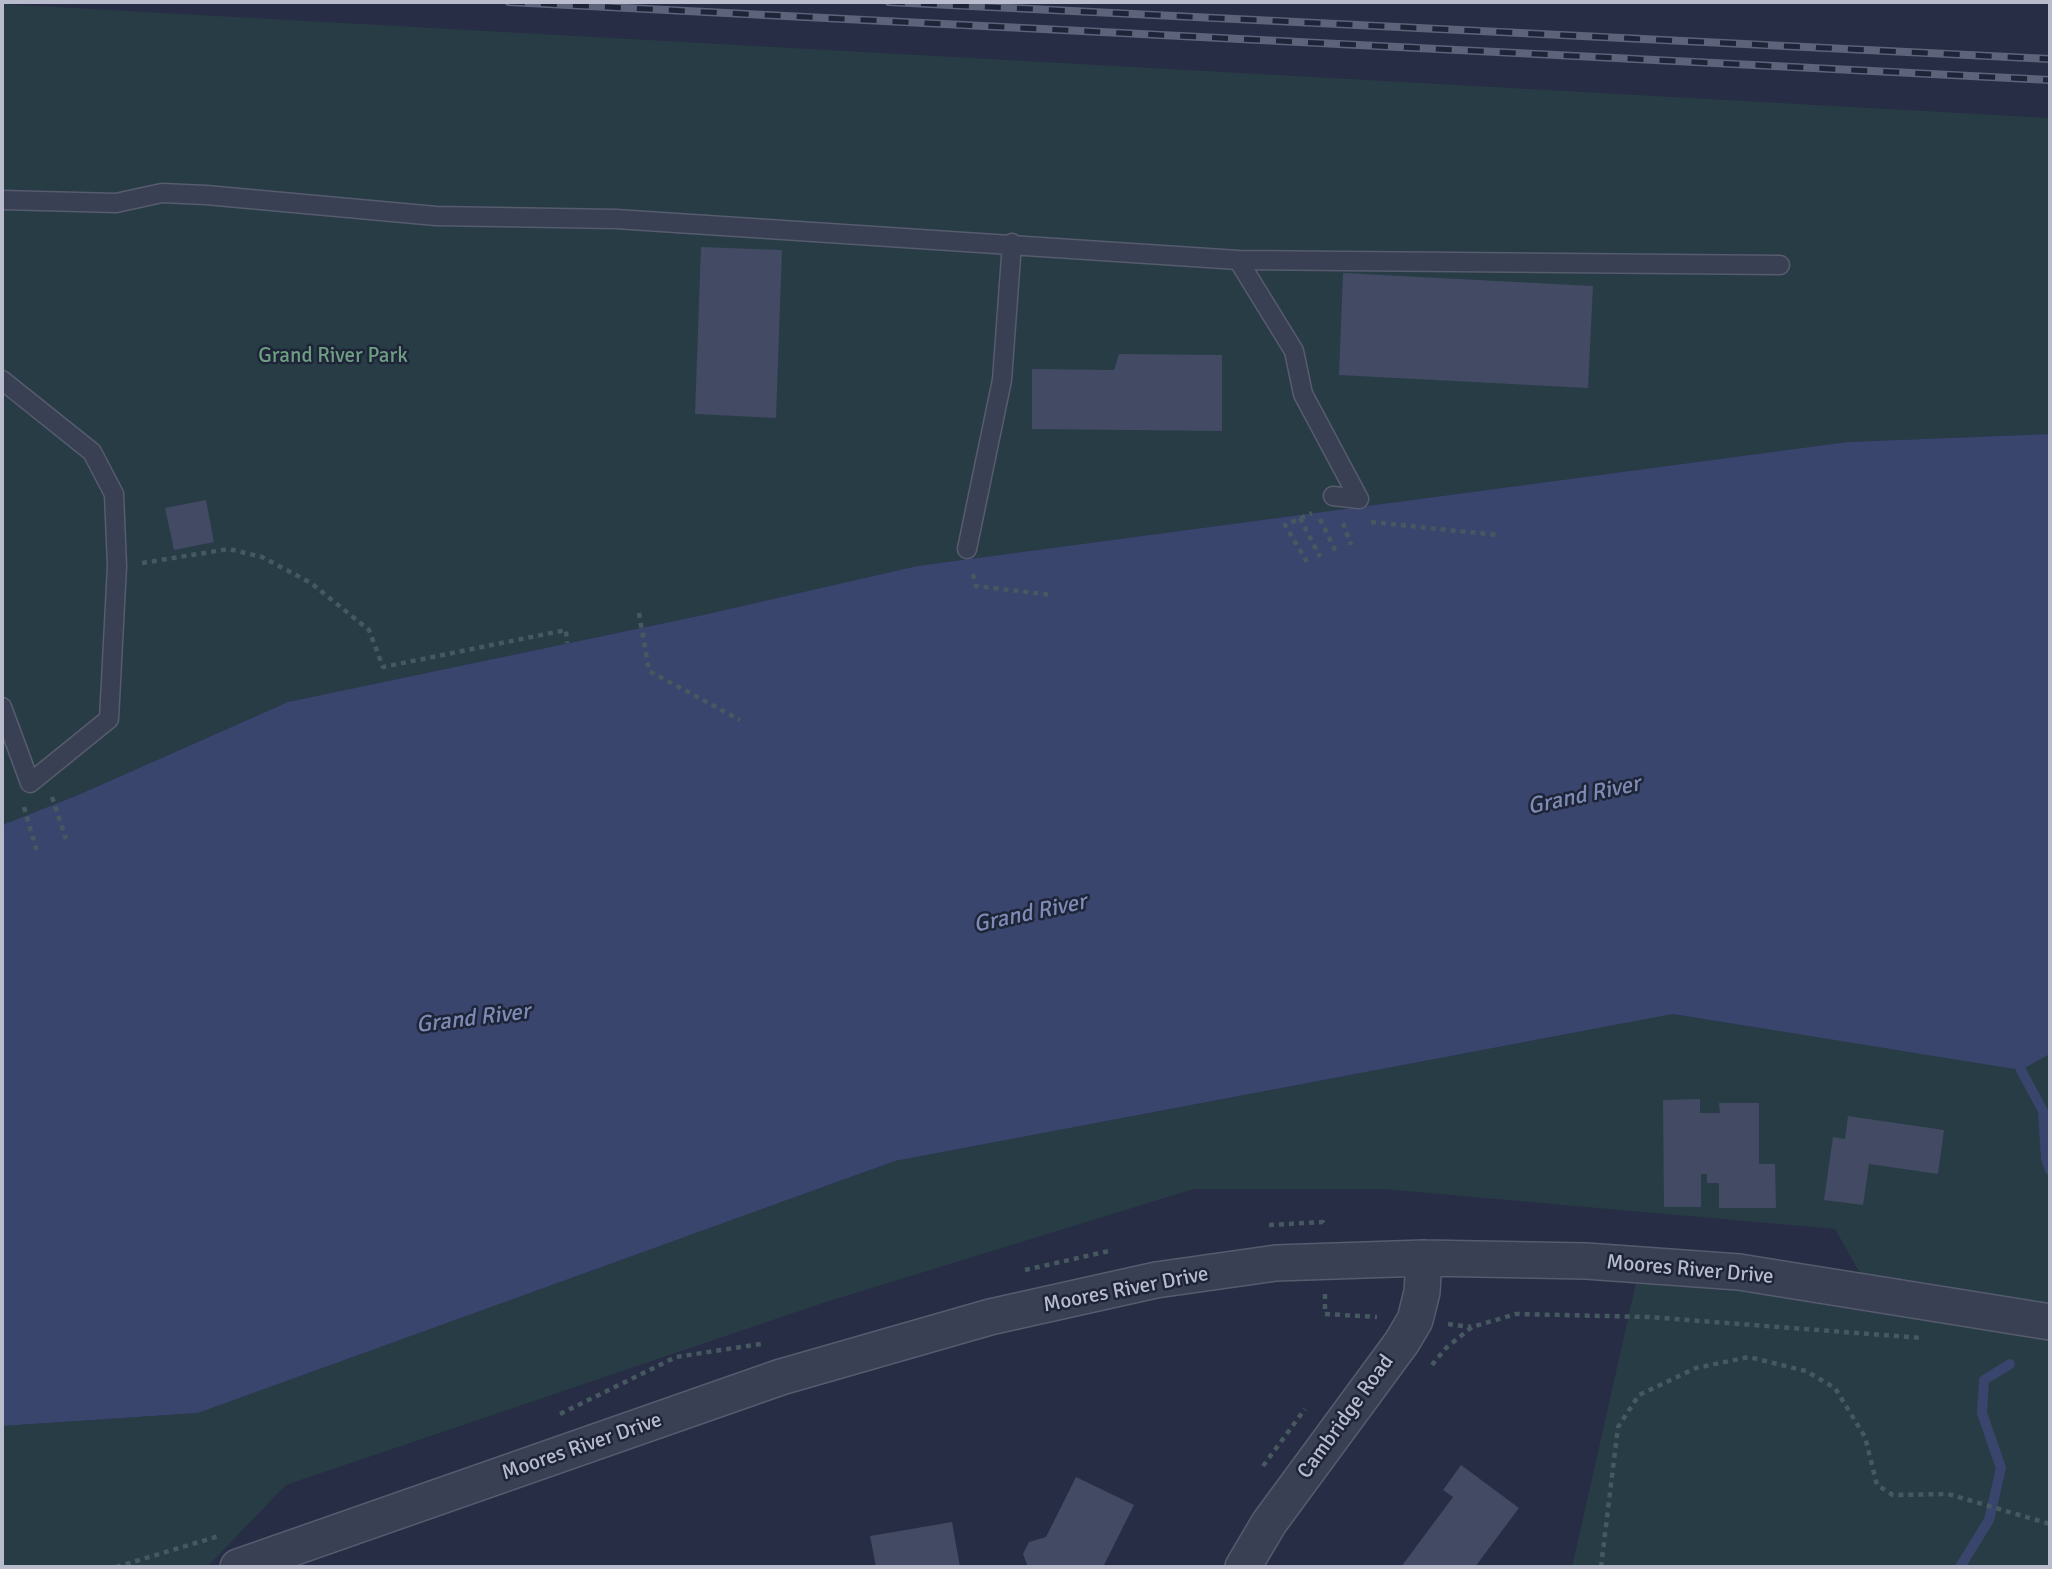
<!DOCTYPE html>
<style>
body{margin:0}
#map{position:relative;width:2052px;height:1569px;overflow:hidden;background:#262d44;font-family:Signika,sans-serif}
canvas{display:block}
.frame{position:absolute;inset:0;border:4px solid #b8bccd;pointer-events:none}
</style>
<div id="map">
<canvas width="2052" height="1569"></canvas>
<div class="frame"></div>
</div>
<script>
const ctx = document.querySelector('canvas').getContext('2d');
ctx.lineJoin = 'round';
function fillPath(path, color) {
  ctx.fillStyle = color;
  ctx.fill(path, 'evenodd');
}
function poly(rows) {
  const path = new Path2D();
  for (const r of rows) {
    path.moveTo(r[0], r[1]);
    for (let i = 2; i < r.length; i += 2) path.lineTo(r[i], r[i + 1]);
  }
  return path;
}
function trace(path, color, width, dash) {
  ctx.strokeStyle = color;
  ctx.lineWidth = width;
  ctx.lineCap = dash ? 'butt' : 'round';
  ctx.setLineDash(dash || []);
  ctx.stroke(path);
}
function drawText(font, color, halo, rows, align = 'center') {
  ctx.font = font + ' Signika,sans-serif';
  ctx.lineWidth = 5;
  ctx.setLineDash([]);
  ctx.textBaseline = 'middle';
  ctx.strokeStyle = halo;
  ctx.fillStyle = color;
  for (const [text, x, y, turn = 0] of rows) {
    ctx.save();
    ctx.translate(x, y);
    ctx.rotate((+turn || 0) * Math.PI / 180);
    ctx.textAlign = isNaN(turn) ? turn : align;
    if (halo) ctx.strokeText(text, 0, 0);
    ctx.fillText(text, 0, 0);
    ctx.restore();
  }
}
const green = poly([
 [2,4,2050,118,2050,434,1847,442,917,566,703,615,288,702,78,795,2,825],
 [1673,1014,2021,1069,2050,1054,2050,1567,1572,1567,1643,1252,1867,1286,1835,1229,1383,1189,1194,1189,823,1303,286,1485,207,1567,2,1567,2,1426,198,1413,895,1161]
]);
const water = poly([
 [2050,434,2050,1054,2021,1070,1673,1014,895,1161,198,1413,2,1426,2,825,78,795,288,702,703,615,917,566,1847,442]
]);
const stream = poly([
 [2019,1057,2021,1070,2043,1111,2046,1159,2050,1170],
 [1960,1567,1989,1520,2001,1468,1982,1413,1984,1380,2010,1364]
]);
const building = poly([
 [701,247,782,250,776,418,695,414],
 [1343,273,1593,286,1588,388,1339,375],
 [1119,354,1222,355,1222,431,1032,429,1032,369,1114,370],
 [206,500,214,542,174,550,165,508],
 [1700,1099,1700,1113,1720,1113,1719,1103,1759,1103,1759,1164,1775,1164,1776,1208,1719,1208,1719,1183,1707,1183,1707,1174,1701,1174,1701,1207,1664,1207,1663,1100],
 [1848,1116,1944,1130,1938,1174,1869,1164,1863,1205,1824,1200,1833,1137,1845,1139],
 [1461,1465,1519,1508,1475,1567,1401,1567,1453,1497,1443,1490],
 [1076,1477,1134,1505,1103,1567,1028,1567,1023,1554,1029,1542,1046,1537],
 [952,1522,960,1567,876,1567,870,1536]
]);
const path = poly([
 [1300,518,1320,557],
 [1320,519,1336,552],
 [1371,522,1497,535],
 [1343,523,1351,545],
 [1307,562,1285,525,1312,513],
 [142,563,229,549,262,557,311,583,369,630,383,667,566,630,567,643],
 [973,574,976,586,1053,595],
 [639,613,649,671,740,720],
 [52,797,66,839],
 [24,807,37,852],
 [1269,1225,1323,1222,1324,1226],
 [1025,1270,1109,1251],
 [1325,1294,1325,1314,1377,1317],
 [1448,1324,1471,1327],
 [1432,1365,1446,1348,1472,1327,1516,1314,1649,1317,1922,1338],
 [560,1414,676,1357,761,1344],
 [1263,1466,1305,1409],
 [116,1567,219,1536],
 [1601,1567,1618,1427,1639,1395,1696,1368,1749,1357,1806,1371,1835,1388,1865,1437,1877,1485,1893,1495,1948,1494,2050,1524]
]);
const service = poly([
 [2,200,116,203,162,193,206,195,436,216,616,219,1238,260,1780,265],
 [1238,260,1294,351,1303,394,1359,499,1333,496],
 [2,380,92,452,114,494,117,566,109,719,30,783,2,707],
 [967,549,1002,380,1012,243]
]);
const minor = poly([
 [238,1567,781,1377,990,1317,1156,1280,1276,1263,1424,1258,1586,1261,1739,1272,2050,1322],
 [1243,1567,1269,1523,1402,1342,1415,1320,1422,1292,1424,1258]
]);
const rail = poly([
 [509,2,2050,80],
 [889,2,2050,59]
]);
const parkNames = [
 ["Grand River Park",333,356]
];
const streetNames = [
 ["Moores River Drive",1690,1270,5],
 ["Moores River Drive",1126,1290,-11],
 ["Cambridge Road",1346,1417,-54],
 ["Moores River Drive",582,1447,-19]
];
const waterNames = [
 ["Grand River",1584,796,-12],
 ["Grand River",1030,914,-12],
 ["Grand River",473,1019,-7]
];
fillPath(green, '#283c45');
fillPath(water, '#39456c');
trace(stream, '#39456c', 10);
fillPath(building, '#424a64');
trace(service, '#565b6e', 21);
trace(minor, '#565b6e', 38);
trace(path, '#465961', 4.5, [5, 5]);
trace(service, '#3a4054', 18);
trace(minor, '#3a4054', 35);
trace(rail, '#5c637b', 8);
trace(rail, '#1f2539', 5, [16]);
drawText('21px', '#6e9f82', '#1f2539', parkNames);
drawText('21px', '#b8bccd', '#1f2539', streetNames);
drawText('italic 23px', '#7e8cb5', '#1f2539', waterNames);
</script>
